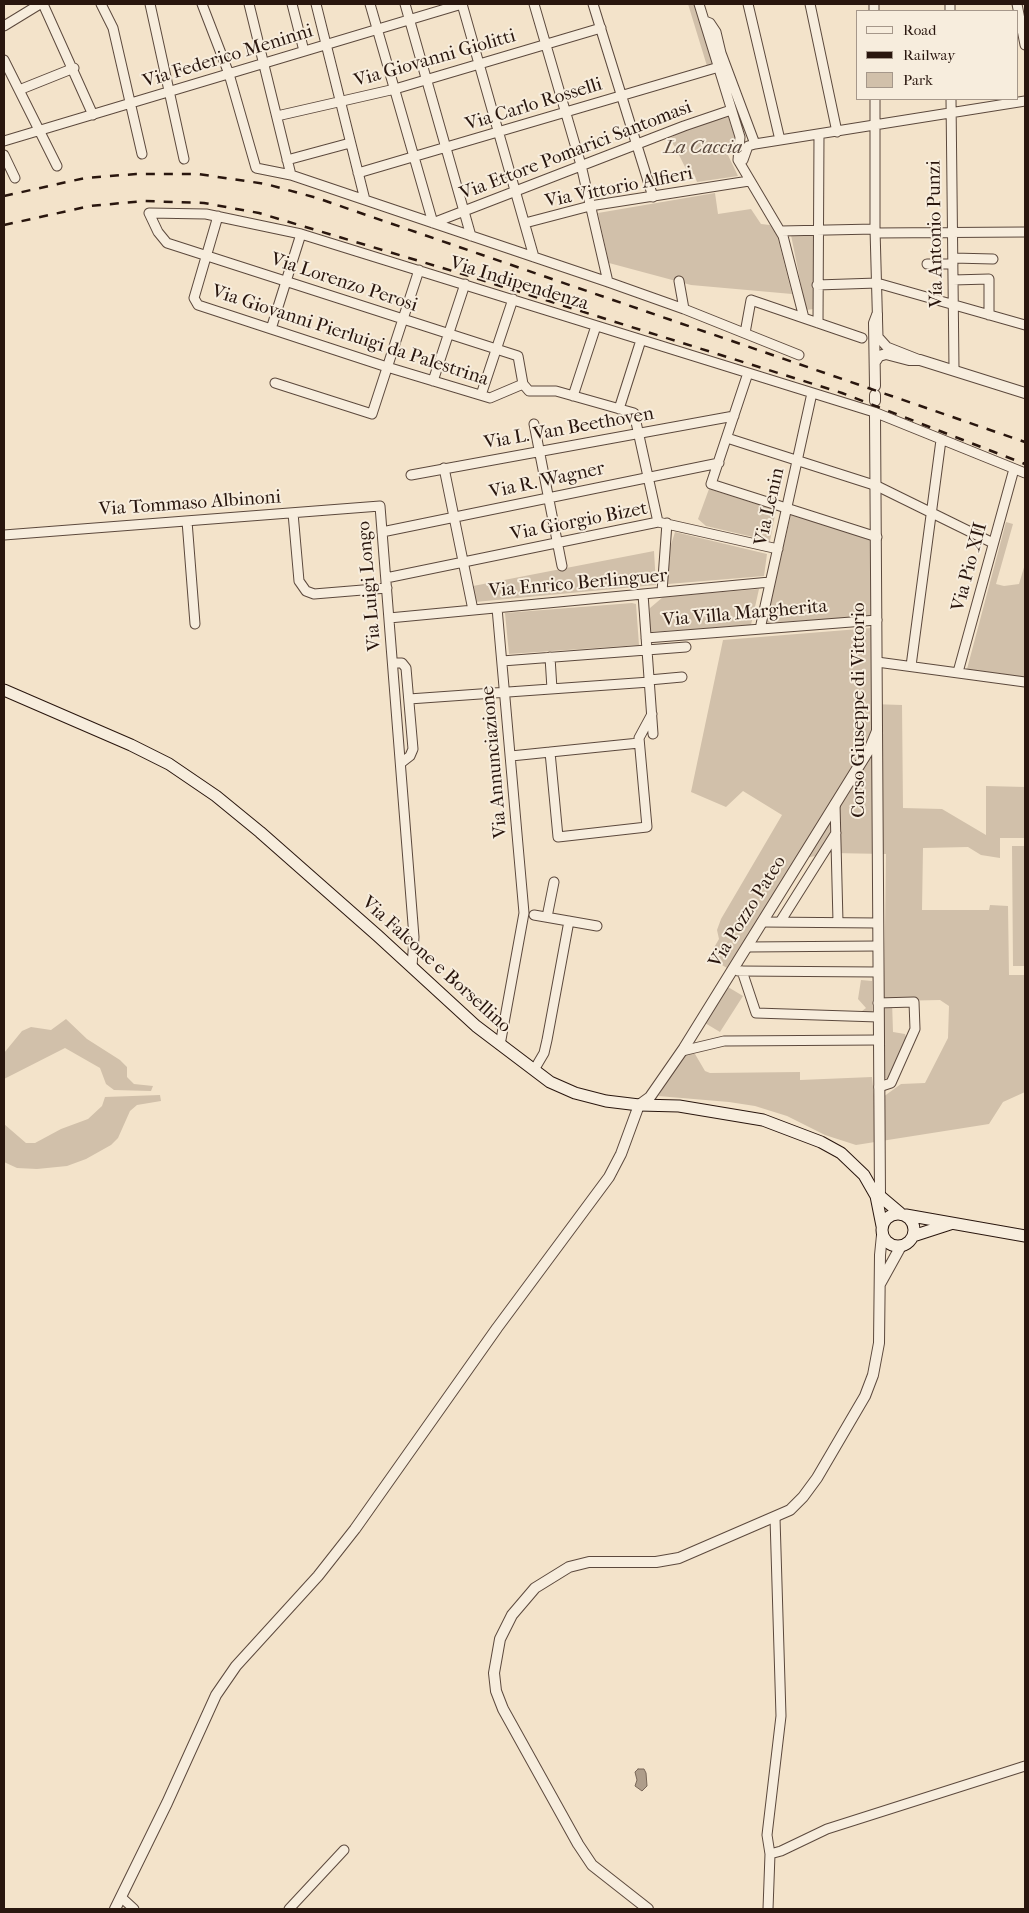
<!DOCTYPE html>
<meta charset="utf-8">
<style>
body{margin:0}
#map{position:relative;width:1029px;height:1913px;overflow:hidden;background:#f3e3ca;font-family:"IM FELL French Canon",serif}
canvas{display:block}
.frame{position:absolute;inset:0;border:5px solid #29160e;pointer-events:none}
.legend{position:absolute;left:856px;top:10px;width:162px;height:90px;box-sizing:border-box;background:#f7eddd;border:1px solid #a5978a;margin:0;padding:6px 9px;list-style:none;font-size:15px;color:#29160e}
.legend li{display:flex;align-items:center;gap:10px;height:25px}
.legend b{width:25px;border:1px solid #a5978a}
</style>
<div id="map">
<canvas width="1029" height="1913"></canvas>
<div class="frame"></div>
<ul class="legend">
<li><b style="height:6px;background:#f7eddd"></b>Road</li>
<li><b style="height:6px;background:#29160e"></b>Railway</li>
<li><b style="height:14px;background:#d1c0aa"></b>Park</li>
</ul>
</div>
<script>
const ctx = document.querySelector('canvas').getContext('2d');
ctx.lineJoin = 'round';
function fillPath(path, color) {
  ctx.fillStyle = color;
  ctx.fill(path, 'evenodd');
}
function poly(rows) {
  const path = new Path2D();
  for (const r of rows) {
    if (r.length === 3) {
      path.moveTo(r[0] + r[2], r[1]);
      path.arc(r[0], r[1], r[2], 0, 2 * Math.PI);
      continue;
    }
    path.moveTo(r[0], r[1]);
    for (let i = 2; i < r.length; i += 2) path.lineTo(r[i], r[i + 1]);
  }
  return path;
}
function trace(path, color, width, dash) {
  ctx.strokeStyle = color;
  ctx.lineWidth = width;
  ctx.lineCap = dash ? 'butt' : 'round';
  ctx.setLineDash(dash || []);
  ctx.stroke(path);
}
function drawText(font, color, halo, rows, align = 'center') {
  ctx.font = font + ' "IM FELL French Canon",serif';
  ctx.lineWidth = 4;
  ctx.setLineDash([]);
  ctx.textBaseline = 'middle';
  ctx.strokeStyle = halo;
  ctx.fillStyle = color;
  for (const [text, x, y, turn = 0] of rows) {
    ctx.save();
    ctx.translate(x, y);
    ctx.rotate((+turn || 0) * Math.PI / 180);
    ctx.textAlign = isNaN(turn) ? turn : align;
    if (halo) ctx.strokeText(text, 0, 0);
    ctx.fillText(text, 0, 0);
    ctx.restore();
  }
}
const green = poly([
 [688,4,697,4,715,64,707,66],
 [728,116,736,141,727,153,738,176,697,182,694,174,689,175,678,153,679,152,669,139,681,131],
 [715,193,718,214,751,209,761,224,770,225,777,235,792,294,691,285,609,263,598,213],
 [791,235,814,235,814,309,806,310],
 [709,489,776,510,770,541,706,526,698,519],
 [791,514,871,539,871,616,766,623],
 [1006,522,1013,524,996,584,1004,586,1019,584,1025,564,1025,677,967,669],
 [675,532,767,554,764,576,668,584,670,548],
 [654,551,656,585,475,602,473,586],
 [759,589,751,625,650,632,650,608,663,597],
 [632,603,636,604,639,645,509,654,505,613],
 [871,628,871,704,902,705,903,808,942,809,986,835,986,786,1025,787,1025,838,1000,838,1000,858,981,855,968,847,923,848,922,910,989,910,990,905,1008,906,1009,975,1025,975,1025,1092,1003,1102,989,1124,856,1145,825,1135,787,1116,755,1106,729,1102,658,1096,687,1052,695,1054,705,1071,710,1073,800,1072,800,1080,872,1077,874,1096,883,1097,901,1084,925,1083,948,1038,949,1006,940,1000,892,1001,893,1032,905,1034,908,1042,890,1079,883,1078,886,854,831,853,795,860,727,968,712,959,712,951,719,939,717,930,721,919,782,815,743,791,726,807,691,792,723,640],
 [1012,846,1025,846,1025,966,1013,966],
 [861,980,872,981,872,1014,862,1011,866,1008,858,999],
 [728,987,743,996,720,1032,705,1023],
 [66,1019,87,1039,120,1060,127,1067,127,1077,134,1084,153,1086,151,1091,114,1090,106,1084,100,1068,65,1048,4,1079,4,1053,22,1031,31,1027,51,1030],
 [160,1095,161,1101,137,1105,130,1111,118,1138,111,1145,86,1159,67,1166,37,1169,17,1168,4,1162,4,1124,26,1143,35,1143,61,1129,88,1119,102,1106,105,1097]
]);
const water = poly([
 [638,1769,644,1769,646,1773,647,1786,642,1791,635,1786,637,1780,635,1772,638,1769]
]);
const minor = poly([
 [43,4,93,115],
 [101,4,113,28,142,154],
 [150,4,184,159],
 [202,4,229,74,256,168,291,175,608,282,684,309,799,355],
 [249,4,291,175],
 [292,4,304,51],
 [316,4,365,200],
 [370,4,433,223],
 [405,4,471,236],
 [462,4,534,257],
 [534,4,581,165,608,282],
 [593,4,653,197],
 [699,4,740,137,738,160,783,236,804,318],
 [748,4,780,140],
 [810,4,837,132],
 [874,4,874,11],
 [950,4,950,11],
 [1017,4,1025,45],
 [705,21,710,23,716,32,721,53,755,144],
 [4,26,40,4],
 [4,60,57,166],
 [19,90,74,68],
 [875,99,875,229,878,337,887,347,920,360],
 [951,99,954,369],
 [277,116,395,89,601,28],
 [4,141,462,4],
 [4,155,15,178],
 [287,160,350,143],
 [743,160,748,146,755,144,1025,101],
 [358,173,719,67],
 [218,216,194,298,198,305,387,367,490,398,523,384],
 [433,223,684,126,731,110],
 [525,223,590,206,749,181],
 [781,231,875,229],
 [875,233,1025,232],
 [953,258,993,259],
 [927,264,953,264],
 [953,280,989,279,989,315],
 [679,281,684,309],
 [817,285,877,283,1025,325],
 [818,323,819,135],
 [271,329,301,234],
 [745,333,751,300,862,338],
 [748,373,711,484,877,537],
 [433,381,465,284],
 [275,383,372,414,419,270],
 [481,395,513,299],
 [573,396,596,326],
 [619,409,641,340],
 [534,424,562,566],
 [727,438,877,486,993,543],
 [444,468,473,610],
 [411,475,734,416],
 [293,513,299,581,306,591,314,594,387,588],
 [187,521,195,624],
 [658,522,634,413,556,391,529,391,523,384,518,356,167,243,158,232,149,213,206,214,301,234,874,412,1025,473],
 [382,532,719,463],
 [4,535,380,506,414,937,412,967],
 [386,578,658,522,778,549],
 [662,592,667,523],
 [643,594,653,734],
 [497,608,524,913,500,1045],
 [389,618,770,582],
 [760,629,812,393],
 [646,638,877,620],
 [550,657,552,689],
 [502,661,686,647],
 [877,662,1025,682],
 [393,663,402,663,406,668,413,749,410,756,401,763],
 [911,666,941,440],
 [958,672,1014,469],
 [649,680,682,677],
 [409,699,650,682],
 [550,752,558,837,647,827,639,738,652,714],
 [511,756,639,743],
 [835,804,838,922],
 [534,915,597,926],
 [547,917,554,882],
 [762,922,877,923],
 [780,922,836,833],
 [747,947,877,946],
 [738,971,877,972],
 [742,971,756,1013,878,1017],
 [878,1003,914,1002,915,1029,891,1083,879,1087],
 [682,1051,724,1041,878,1040],
 [534,1070,544,1053,547,1040,569,921],
 [770,1854,781,1851,827,1829,1025,1766],
 [122,1898,134,1909],
 [289,1909,344,1850],
 [768,1909,770,1854,767,1835,781,1716,775,1518]
]);
const tertiary = poly([
 [875,362,879,356,886,354,909,360,920,360,1025,393],
 [875,386,874,323,877,315],
 [875,395,875,401],
 [875,416,880,1196],
 [880,1284,901,1246],
 [115,1909,167,1803,216,1695,236,1666,318,1576,355,1529,497,1328,609,1177,621,1154,639,1105,650,1097,684,1048,870,748,877,731],
 [648,1909,592,1865,578,1844,503,1709,496,1691,494,1673,500,1639,512,1615,535,1588,569,1567,589,1562,656,1562,679,1558,790,1510,803,1497,817,1478,865,1396,873,1375,879,1343,880,1255,882,1235]
]);
const secondary = poly([
 [4,690,131,745,169,764,216,796,260,832,378,936,476,1026,550,1082,575,1093,606,1101,639,1105,679,1106,763,1120,821,1142,841,1153,864,1175,876,1196,882,1226],
 [874,1191,900,1213],
 [898,1230,16],
 [906,1215,1025,1236],
 [913,1236,950,1224]
]);
const rail = poly([
 [4,196,85,178,136,174,198,174,266,184,317,198,1025,442],
 [4,225,90,206,144,201,204,203,259,213,456,272,842,393,1025,464]
]);
const streetNames = [
 ["Via Federico Meninni",228,57,-17],
 ["Via Giovanni Giolitti",435,59,-16],
 ["Via Carlo Rosselli",534,105,-17],
 ["Via Ettore Pomarici Santomasi",576,151,-21],
 ["Via Vittorio Alfieri",619,188,-11],
 ["Vía Antonio Punzi",936,234,-91],
 ["Via Lorenzo Perosi",344,283,18],
 ["Via Indipendenza",519,284,17],
 ["Via Giovanni Pierluigi da Palestrina",350,336,18],
 ["Via L. Van Beethoven",569,429,-10],
 ["Via R. Wagner",547,481,-12],
 ["Via Tommaso Albinoni",190,504,-4],
 ["Via Lenin",770,507,-77],
 ["Via Giorgio Bizet",579,522,-11],
 ["Via Pio XII",970,567,-75],
 ["Via Enrico Berlinguer",578,584,-5],
 ["Via Luigi Longo",370,586,-95],
 ["Via Villa Margherita",745,614,-5],
 ["Corso Giuseppe di Vittorio",859,710,-90],
 ["Via Annunciazione",495,762,-95],
 ["Via Pozzo Pateo",748,912,-58],
 ["Via Falcone e Borsellino",436,965,42]
];
const parkNames = [
 ["La Caccia",703,148]
];
fillPath(green, '#d1c0aa');
fillPath(water, '#ae9d8a');
trace(water, '#796758', 1);
trace(minor, '#5c493d', 11);
trace(tertiary, '#5c493d', 12);
trace(secondary, '#29160e', 13);
trace(minor, '#f7eddd', 9);
trace(tertiary, '#f7eddd', 10);
trace(secondary, '#f7eddd', 11);
trace(rail, '#29160e', 2.5, [9, 9]);
drawText('19px', '#29160e', '#f7eddd', streetNames);
drawText('italic 19px', '#5b493d', '#f7eddd', parkNames);
</script>
